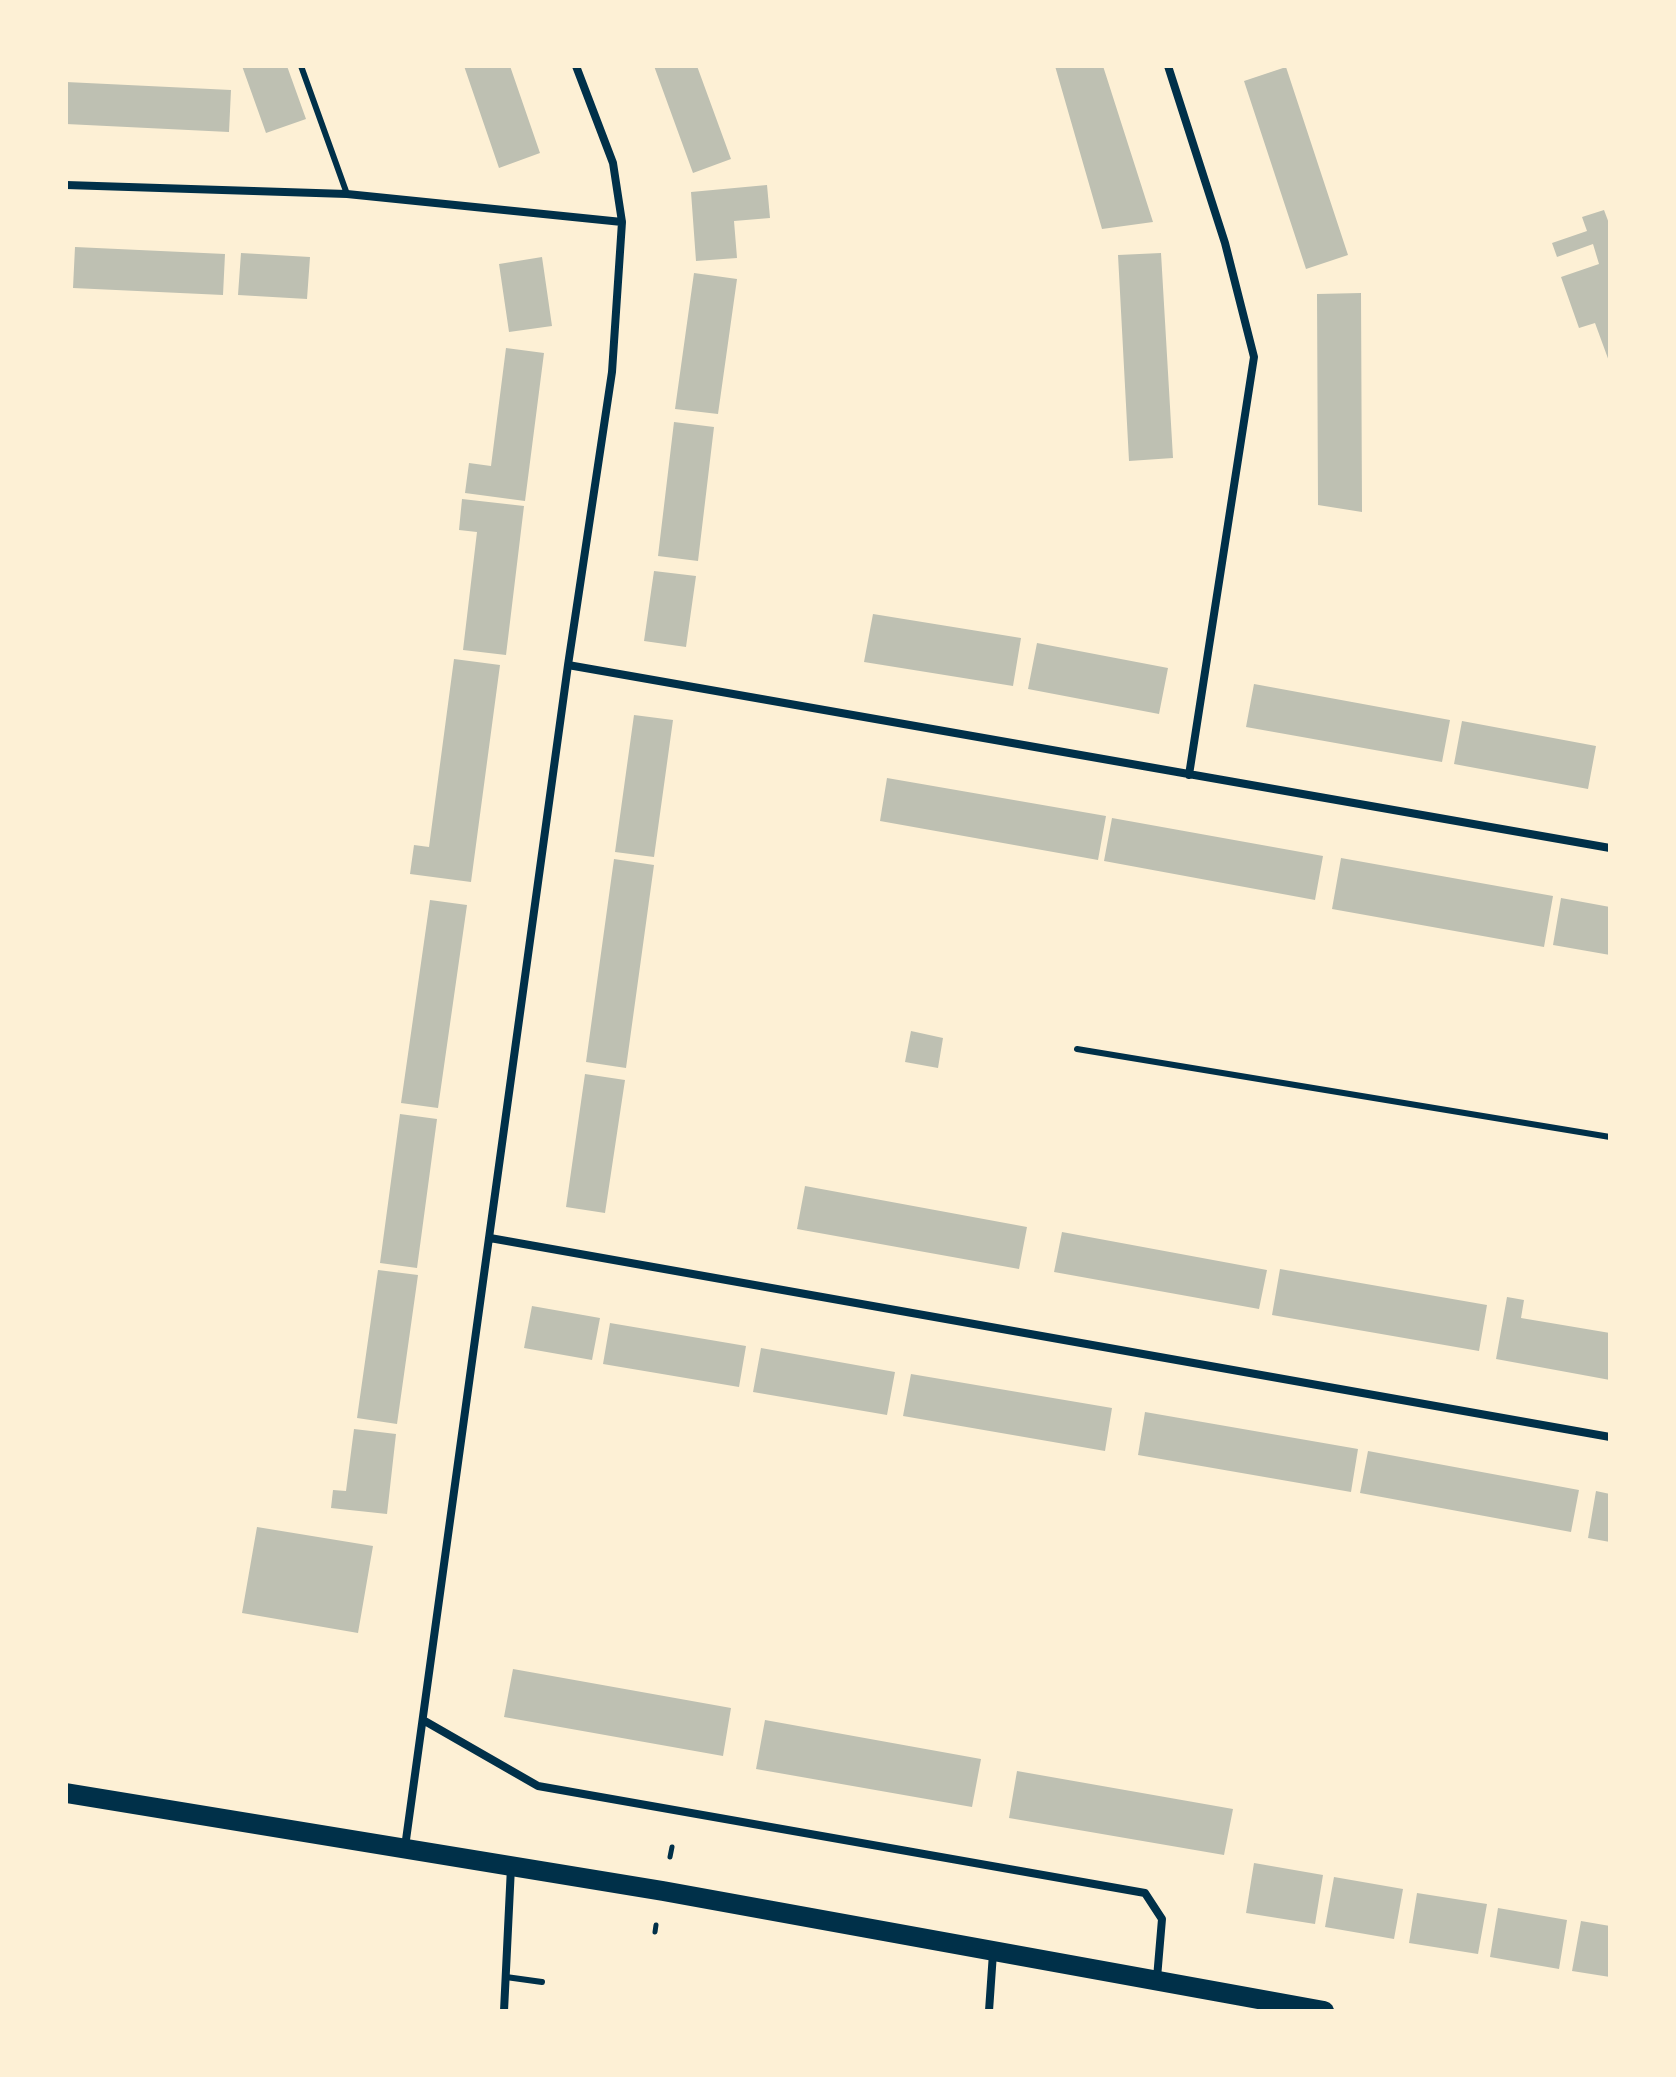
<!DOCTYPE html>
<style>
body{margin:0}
#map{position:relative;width:1676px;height:2077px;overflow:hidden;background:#fdf0d5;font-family:Mulish,sans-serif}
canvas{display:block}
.frame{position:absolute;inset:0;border:68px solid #fdf0d5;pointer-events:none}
</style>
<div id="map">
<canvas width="1676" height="2077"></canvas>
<div class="frame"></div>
</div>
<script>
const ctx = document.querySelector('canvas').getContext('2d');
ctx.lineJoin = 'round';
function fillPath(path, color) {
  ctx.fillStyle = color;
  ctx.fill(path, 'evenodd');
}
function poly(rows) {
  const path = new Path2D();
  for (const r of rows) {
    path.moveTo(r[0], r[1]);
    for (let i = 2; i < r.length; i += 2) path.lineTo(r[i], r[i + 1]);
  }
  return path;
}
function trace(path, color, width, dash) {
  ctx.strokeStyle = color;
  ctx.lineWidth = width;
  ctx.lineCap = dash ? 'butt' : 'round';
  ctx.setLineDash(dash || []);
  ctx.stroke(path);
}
const building = poly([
 [242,66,287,66,306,119,266,133],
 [464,66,510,66,540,153,499,168],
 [654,66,697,66,731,159,693,173],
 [1055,66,1103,66,1153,222,1102,229],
 [1286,67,1348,255,1306,269,1244,81],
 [66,82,231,90,229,132,66,124],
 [767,185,770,218,734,221,737,258,696,261,691,192],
 [1604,210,1610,226,1610,364,1595,323,1579,328,1561,277,1599,264,1593,244,1557,257,1552,243,1587,231,1582,217],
 [75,247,225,254,223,295,73,288],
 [241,253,310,257,307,299,238,295],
 [1161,253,1173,458,1129,461,1118,255],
 [542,257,552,326,509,332,499,264],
 [694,273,737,279,718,414,675,409],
 [1361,293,1362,512,1318,505,1317,294],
 [506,348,544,353,525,501,465,493,469,463,491,466],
 [674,422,714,427,698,561,658,556],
 [462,499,524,506,506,655,463,650,477,532,459,530],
 [654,571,696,576,686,647,644,641],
 [873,614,1021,638,1013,686,864,662],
 [1037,643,1168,668,1159,714,1028,689],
 [454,659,500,665,471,882,410,874,414,845,429,847],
 [1254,684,1450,720,1442,762,1246,727],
 [634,715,673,720,654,857,615,852],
 [1462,721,1596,746,1588,789,1454,764],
 [887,778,1106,816,1098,860,880,821],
 [1112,818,1323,856,1315,900,1104,861],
 [1341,858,1553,896,1544,947,1332,909],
 [614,859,654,865,626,1068,586,1062],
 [1561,898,1610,907,1610,955,1553,945],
 [430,900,467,905,438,1108,401,1103],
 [911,1031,943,1038,938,1068,905,1062],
 [585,1074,625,1080,605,1213,566,1207],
 [400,1114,437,1119,417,1268,380,1263],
 [805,1186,1027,1227,1019,1269,797,1229],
 [1062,1232,1267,1270,1259,1309,1054,1272],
 [1280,1269,1487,1305,1479,1351,1272,1315],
 [378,1270,418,1275,397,1424,357,1418],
 [1507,1297,1524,1300,1521,1318,1610,1333,1610,1380,1496,1359],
 [532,1306,600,1318,592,1360,524,1348],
 [610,1323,746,1346,739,1387,603,1364],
 [761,1348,895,1372,887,1415,753,1392],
 [911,1374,1112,1408,1105,1451,903,1416],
 [1145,1412,1358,1449,1351,1492,1138,1455],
 [354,1429,396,1434,387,1514,331,1508,333,1490,346,1491],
 [1368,1451,1579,1490,1571,1532,1360,1493],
 [1596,1491,1610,1494,1610,1542,1588,1538],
 [257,1527,373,1546,358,1633,242,1613],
 [513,1669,731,1708,723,1756,504,1717],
 [765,1720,981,1759,972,1807,756,1769],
 [1017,1771,1233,1809,1224,1855,1009,1818],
 [1254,1863,1323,1875,1315,1924,1246,1913],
 [1334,1877,1403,1889,1394,1939,1325,1927],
 [1417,1893,1487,1904,1478,1954,1409,1943],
 [1498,1908,1567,1920,1559,1969,1490,1957],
 [1581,1921,1610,1926,1610,1977,1572,1971]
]);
const path = poly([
 [670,1857,672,1847],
 [655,1932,656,1925]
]);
const service = poly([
 [301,66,347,194],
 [1077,1049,1610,1137],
 [506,1977,542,1982]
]);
const minor = poly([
 [1168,66,1225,243,1254,357,1189,775],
 [66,185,347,194,622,222],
 [568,665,1610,848],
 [490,1238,1610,1437],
 [423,1720,538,1786,1145,1893,1162,1919,1157,1978],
 [405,1847,568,665,612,372,622,222,613,163,576,66],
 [504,2011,511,1867],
 [989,2011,993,1953]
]);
const primary = poly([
 [66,1793,663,1891,1324,2011]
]);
fillPath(building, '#bec0b2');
trace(path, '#003049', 5);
trace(service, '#003049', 6);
trace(minor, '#003049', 8);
trace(primary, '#003049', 20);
</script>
